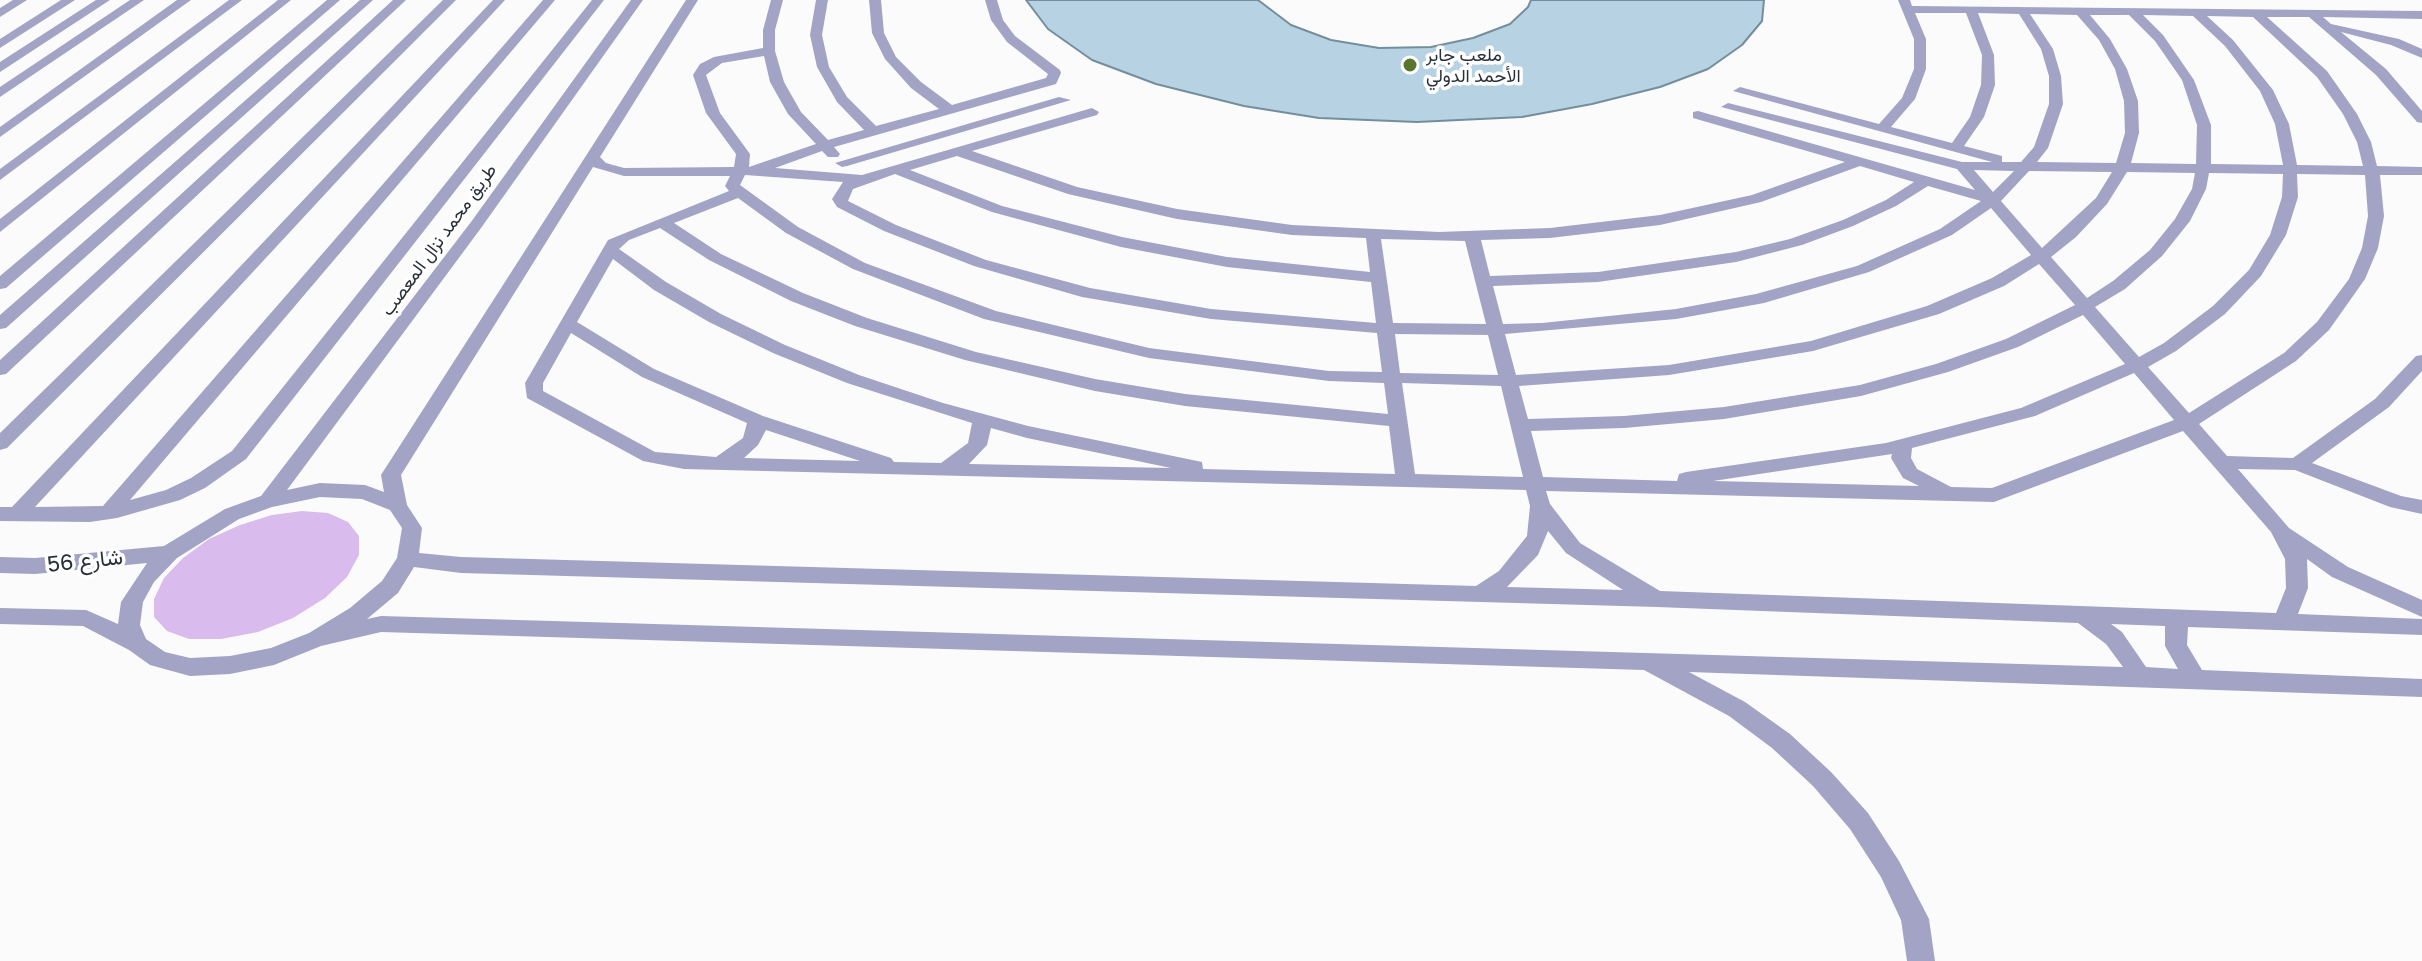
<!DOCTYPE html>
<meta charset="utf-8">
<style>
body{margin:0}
canvas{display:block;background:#fbfbfb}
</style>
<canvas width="2422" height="961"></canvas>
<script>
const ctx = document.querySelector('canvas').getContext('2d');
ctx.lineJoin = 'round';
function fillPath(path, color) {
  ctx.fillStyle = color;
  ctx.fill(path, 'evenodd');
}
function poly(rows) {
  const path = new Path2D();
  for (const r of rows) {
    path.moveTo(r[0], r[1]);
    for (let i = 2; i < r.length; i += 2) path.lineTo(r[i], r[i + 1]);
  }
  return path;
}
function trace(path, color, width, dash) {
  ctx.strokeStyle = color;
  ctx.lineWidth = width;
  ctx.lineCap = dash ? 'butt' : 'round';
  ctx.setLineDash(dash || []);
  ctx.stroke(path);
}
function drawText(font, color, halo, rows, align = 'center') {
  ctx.font = font + ' "Golos Text",Vazirmatn,sans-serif';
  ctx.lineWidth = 7;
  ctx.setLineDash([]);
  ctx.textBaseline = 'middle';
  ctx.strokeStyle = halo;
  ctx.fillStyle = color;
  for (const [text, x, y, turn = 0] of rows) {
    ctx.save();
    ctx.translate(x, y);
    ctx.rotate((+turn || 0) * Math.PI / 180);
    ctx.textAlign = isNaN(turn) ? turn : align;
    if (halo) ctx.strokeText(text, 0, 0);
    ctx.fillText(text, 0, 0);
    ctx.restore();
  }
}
const green = poly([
 [302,511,328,513,348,522,359,536,359,555,347,577,325,598,293,618,258,632,221,639,189,639,167,631,154,617,154,599,164,578,183,558,209,539,240,525,272,515]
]);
const building = poly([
 [1026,0,1258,0,1291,25,1331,40,1379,48,1431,47,1473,38,1510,24,1528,7,1531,0,1764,0,1762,21,1742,45,1708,69,1660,87,1592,104,1522,117,1417,122,1319,118,1244,106,1156,84,1092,60,1048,29,1026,0]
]);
const minor = poly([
 [13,0,27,0,0,17,0,8,13,0],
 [61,0,75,0,0,48,0,39,61,0],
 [96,0,110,0,0,72,0,62,96,0],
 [130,0,144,0,0,97,0,87,130,0],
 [177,0,191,0,0,137,0,127,177,0],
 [229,0,242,0,0,180,0,169,229,0],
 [278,0,291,0,0,232,0,219,278,0],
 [327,0,340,0,6,288,0,289,0,276,327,0],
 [360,0,373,0,6,328,0,329,0,315,360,0],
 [393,0,406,0,6,374,0,375,0,360,393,0],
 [443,0,456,0,7,448,0,450,0,433,443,0],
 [493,0,505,0,35,507,103,506,543,0,555,0,130,500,166,490,191,478,232,451,592,0,604,0,246,459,205,488,180,500,117,518,90,522,0,521,0,507,12,507,493,0],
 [631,0,643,0,481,228,287,490,320,483,365,485,384,492,381,475,686,0,698,0,600,157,606,163,624,168,734,167,736,154,706,113,693,75,700,64,714,57,763,48,763,30,771,0,783,0,775,30,775,51,784,82,801,112,828,140,864,130,837,102,817,67,810,35,816,0,828,0,822,35,829,67,847,97,876,126,939,109,911,88,885,59,872,33,869,0,881,0,884,33,896,57,921,82,952,105,1046,78,1048,74,1007,42,991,20,985,0,997,0,1003,20,1015,36,1060,70,1061,73,1056,84,834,147,840,154,838,157,828,157,822,151,775,168,862,175,1092,108,1099,112,1097,115,972,151,1077,187,1177,209,1292,225,1439,232,1550,228,1660,215,1752,195,1845,162,1693,118,1693,112,1698,111,1975,190,1957,169,1721,107,1728,103,1962,162,1992,162,1733,91,1740,87,1879,124,1902,98,1914,69,1914,39,1898,0,1910,0,1912,6,2422,11,2422,19,2323,17,2331,24,2399,39,2422,49,2422,58,2391,45,2341,32,2386,69,2422,111,2422,123,2417,122,2376,75,2309,17,2267,17,2327,71,2357,114,2371,142,2377,166,2422,167,2422,175,2380,175,2384,216,2378,248,2365,279,2329,330,2296,361,2199,424,2227,456,2293,458,2375,399,2416,356,2422,355,2422,371,2389,407,2312,463,2401,496,2422,500,2422,514,2390,507,2295,470,2238,469,2289,528,2348,567,2422,600,2422,617,2332,577,2307,559,2308,588,2298,614,2422,619,2422,635,2188,627,2187,645,2202,670,2422,679,2422,697,1689,672,1745,702,1790,734,1831,772,1868,813,1899,861,1929,919,1935,961,1907,961,1901,920,1881,877,1850,829,1813,786,1772,748,1729,716,1644,670,381,632,321,646,274,665,230,674,190,676,150,665,129,650,83,626,0,624,0,608,86,610,118,624,121,602,147,563,35,574,0,573,0,557,35,558,164,546,225,509,261,496,471,222,631,0],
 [1915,13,1966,13,1982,55,1981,85,1970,117,1952,143,1891,127,1915,99,1926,69,1926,39,1915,13],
 [1978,13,2019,14,2041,49,2049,76,2049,104,2034,147,2021,162,2002,162,2002,156,1964,146,1984,117,1995,85,1994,55,1978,13],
 [2030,14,2077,15,2099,40,2115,69,2124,101,2125,133,2116,163,2037,162,2048,148,2063,104,2061,76,2053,49,2030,14],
 [2090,15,2129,15,2155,41,2182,80,2197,125,2196,164,2131,163,2139,133,2138,101,2127,69,2110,39,2090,15],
 [2143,15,2193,16,2225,46,2260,91,2275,124,2283,165,2211,164,2211,125,2194,80,2163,35,2143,15],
 [2207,16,2253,17,2317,77,2343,114,2357,142,2363,166,2297,165,2289,124,2273,90,2233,40,2207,16],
 [764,56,770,82,788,114,816,144,749,167,750,154,720,113,706,75,722,63,764,56],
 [957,156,1068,194,1177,219,1292,235,1366,238,1370,272,1227,257,1122,237,1002,206,910,170,957,156],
 [1860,166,1914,182,1886,200,1843,220,1790,239,1736,252,1598,272,1490,276,1481,240,1550,238,1660,225,1761,202,1860,166],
 [593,167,624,176,730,176,725,186,729,191,608,240,525,383,527,398,643,461,684,469,1526,490,1530,506,1527,536,1499,571,1476,586,461,557,419,553,422,528,407,505,401,475,593,167],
 [1974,170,2014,171,1993,192,1974,170],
 [2029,171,2112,172,2096,198,2042,248,2001,201,2029,171],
 [2127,172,2195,173,2192,189,2175,219,2150,250,2113,281,2087,298,2051,257,2076,237,2107,204,2127,172],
 [2209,173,2283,174,2282,197,2270,235,2249,270,2213,306,2164,343,2139,357,2095,307,2125,289,2162,256,2190,221,2206,189,2209,173],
 [895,174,992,212,1121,247,1227,267,1371,282,1376,323,1211,309,1090,288,986,260,896,225,848,201,853,189,895,174],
 [2297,174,2365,175,2368,216,2362,248,2349,279,2317,322,2284,353,2189,413,2148,367,2176,351,2225,314,2261,276,2286,235,2298,197,2297,174],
 [745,175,843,182,832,199,837,207,884,231,974,266,1082,297,1211,319,1377,333,1382,372,1329,371,1149,348,996,311,865,263,798,227,740,185,745,175],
 [1928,186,1981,201,1940,229,1857,266,1756,294,1676,309,1542,323,1503,324,1493,286,1598,282,1736,262,1802,245,1853,226,1896,206,1928,186],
 [738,198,786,233,853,269,984,319,1149,358,1329,381,1384,383,1388,414,1185,394,1095,379,976,352,867,318,803,293,721,254,674,223,738,198],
 [1991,208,2031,255,1992,278,1927,306,1811,341,1669,365,1516,375,1505,334,1676,319,1764,303,1869,272,1952,235,1991,208],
 [660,228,709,260,791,301,855,326,965,360,1095,391,1185,406,1389,426,1395,474,1203,469,1202,462,1028,426,943,403,859,375,785,345,721,314,666,282,619,249,629,240,660,228],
 [1381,239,1465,241,1486,324,1393,323,1381,239],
 [613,259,654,290,709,322,773,353,847,383,972,423,968,443,941,463,894,462,891,458,763,416,654,369,577,322,613,259],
 [2039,264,2075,305,2006,339,1936,364,1860,385,1724,407,1624,416,1528,419,1519,386,1669,375,1813,351,1939,314,2004,286,2039,264],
 [2083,315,2125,364,2021,408,1886,443,1686,472,1679,474,1677,481,1543,477,1531,431,1624,428,1724,419,1861,396,1948,372,2018,347,2083,315],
 [571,333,642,377,747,423,743,438,716,457,655,452,543,391,543,383,571,333],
 [1395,334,1488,335,1498,375,1400,373,1395,334],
 [2134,373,2174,420,1992,488,1951,487,1917,469,1911,458,1912,448,2035,416,2134,373],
 [1402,383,1501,386,1523,477,1415,474,1402,383],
 [991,428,1027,438,1171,468,969,464,987,445,991,428],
 [766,430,860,461,744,458,758,445,766,430],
 [2183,431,2271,532,2285,559,2286,588,2276,613,1660,591,1580,543,1550,504,1546,491,1994,502,2183,431],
 [1892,454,1891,458,1903,478,1919,486,1713,481,1892,454],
 [320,497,362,499,390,510,402,528,397,558,382,581,350,608,309,633,271,648,230,656,190,658,165,652,146,639,140,625,143,602,154,582,177,558,239,519,272,507,320,497],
 [1548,531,1566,553,1623,590,1507,587,1538,555,1548,531],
 [414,567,461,573,1657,607,2078,623,2106,644,2123,667,381,616,367,619,398,593,414,567],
 [2111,624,2165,626,2165,646,2178,669,2146,667,2122,632,2111,624],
 [1059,97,1071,100,847,166,842,167,835,163,1059,97]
]);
const markers = [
 [1410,65,8,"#58762c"]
];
const farPoinames = [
 ["ملعب جابر",1426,55],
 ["الأحمد الدولي",1426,76]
];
const farStreetnames = [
 ["طريق محمد نزال المعصب",439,240,-54]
];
const streetNames = [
 ["شارع 56",85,561,-6]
];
fillPath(green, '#d9bbee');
fillPath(building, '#b7d3e3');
trace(building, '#748e9d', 2);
fillPath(minor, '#a3a3c6');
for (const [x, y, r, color] of markers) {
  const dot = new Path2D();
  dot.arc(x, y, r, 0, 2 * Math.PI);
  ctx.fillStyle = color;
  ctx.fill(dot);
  trace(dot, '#fff', 3);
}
drawText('18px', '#2a3039', '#fff', farPoinames, 'left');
drawText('18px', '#2a3039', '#fff', farStreetnames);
drawText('22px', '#2a3039', '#fff', streetNames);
</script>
